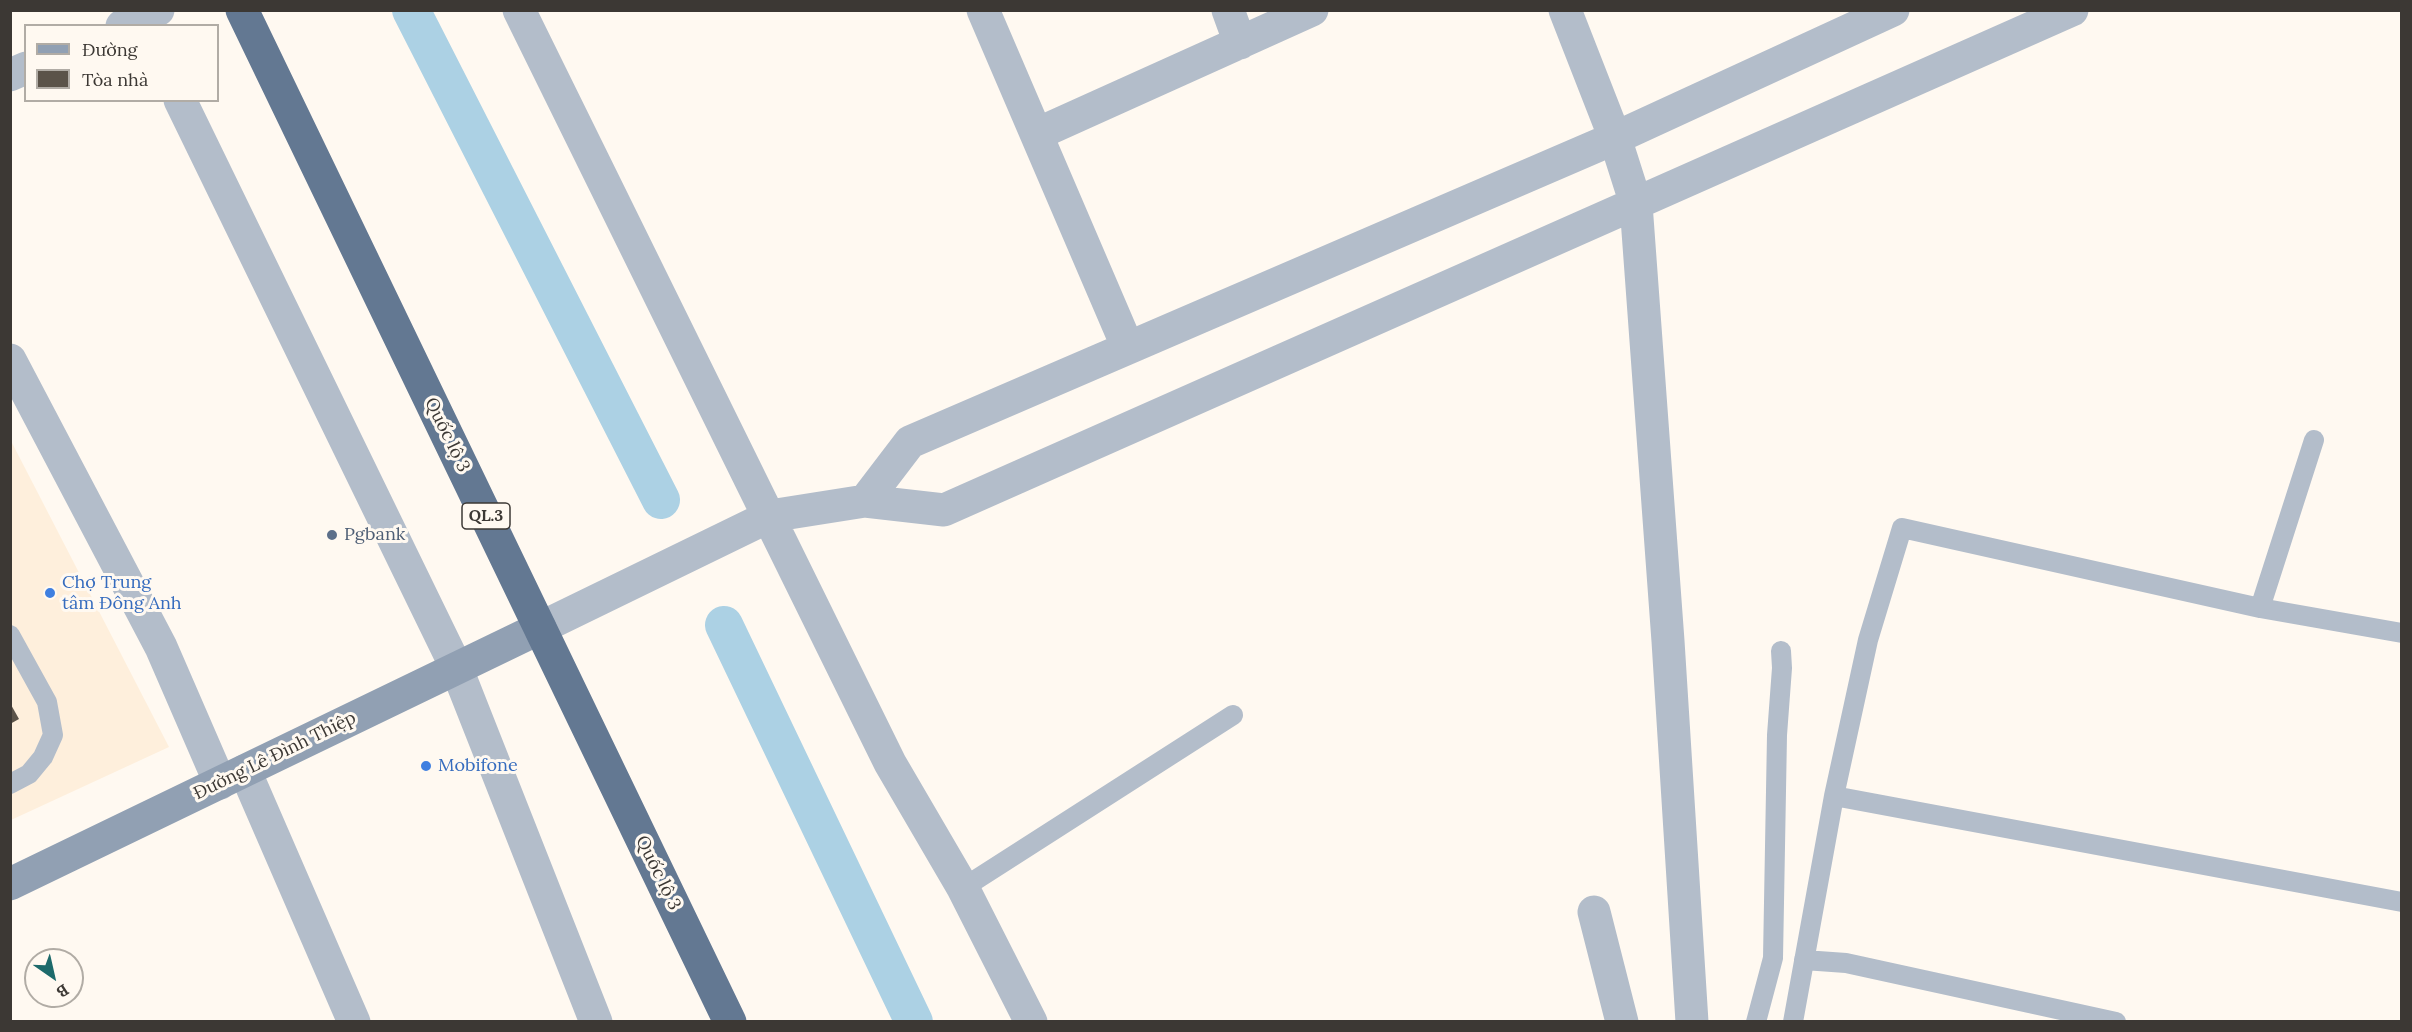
<!DOCTYPE html>
<meta charset="utf-8">
<style>
body{margin:0}
#map{position:relative;width:2412px;height:1032px;overflow:hidden;background:#fff9f1;font-family:Lora,serif}
canvas{display:block}
.frame{position:absolute;inset:0;border:12px solid #3c3834;pointer-events:none}
.legend{position:absolute;left:24px;top:24px;width:195px;height:78px;box-sizing:border-box;background:#fff9f1;border:2px solid #b1aca5;margin:0;padding:8px 10px;list-style:none;font-size:18px;color:#3c3834}
.legend li{display:flex;align-items:center;gap:12px;height:30px}
.legend b{width:30px;border:2px solid #b1aca5}
.north{position:absolute;left:24px;top:948px;width:60px;height:60px;box-sizing:border-box;background:#fff9f1;border:2px solid #b1aca5;border-radius:50%;rotate:146deg;font-size:16px;font-weight:700;line-height:24px;text-align:center;color:#3c3834}
.north::after{content:'';display:block;margin:auto;width:21px;height:27px;background:#1d6a6b;clip-path:polygon(50% 0,100% 100%,50% 72%,0 100%)}
</style>
<div id="map">
<canvas width="2412" height="1032"></canvas>
<div class="frame"></div>
<ul class="legend">
<li><b style="height:8px;background:#91a0b3"></b>Đường</li>
<li><b style="height:16px;background:#5b5349"></b>Tòa nhà</li>
</ul>
<div class="north">B</div>
</div>
<script>
const ctx = document.querySelector('canvas').getContext('2d');
ctx.lineJoin = 'round';
function fillPath(path, color) {
  ctx.fillStyle = color;
  ctx.fill(path, 'evenodd');
}
function poly(rows) {
  const path = new Path2D();
  for (const r of rows) {
    path.moveTo(r[0], r[1]);
    for (let i = 2; i < r.length; i += 2) path.lineTo(r[i], r[i + 1]);
  }
  return path;
}
function trace(path, color, width, dash) {
  ctx.strokeStyle = color;
  ctx.lineWidth = width;
  ctx.lineCap = dash ? 'butt' : 'round';
  ctx.setLineDash(dash || []);
  ctx.stroke(path);
}
function drawText(font, color, halo, rows, align = 'center') {
  ctx.font = font + ' Lora,serif';
  ctx.lineWidth = 6;
  ctx.setLineDash([]);
  ctx.textBaseline = 'middle';
  ctx.strokeStyle = halo;
  ctx.fillStyle = color;
  for (const [text, x, y, turn = 0] of rows) {
    ctx.save();
    ctx.translate(x, y);
    ctx.rotate((+turn || 0) * Math.PI / 180);
    ctx.textAlign = isNaN(turn) ? turn : align;
    if (halo) ctx.strokeText(text, 0, 0);
    ctx.fillText(text, 0, 0);
    ctx.restore();
  }
}
const built = poly([
 [10,439,169,747,11,820,10,820]
]);
const canal = poly([
 [411,10,661,500],
 [724,625,914,1022]
]);
const building = poly([
 [10,703,19,719,10,724]
]);
const lane = poly([
 [2260,608,2314,440],
 [10,635,47,702,53,735,43,757,29,774,10,784],
 [1834,796,2402,902],
 [963,888,1233,715],
 [1804,960,1846,963,2116,1022],
 [1756,1022,1773,958,1777,735,1782,668,1781,651],
 [1793,1022,1834,796,1868,640,1902,528,2260,608,2402,633]
]);
const street = poly([
 [519,10,890,763,963,888,1031,1022],
 [983,10,1128,348],
 [1228,10,1240,43],
 [1565,10,1615,138,1636,204,1668,641,1692,1022],
 [1893,10,1615,138,910,442,865,501,944,510,2072,10],
 [122,26,158,10],
 [10,75,26,68],
 [180,100,456,667,596,1022],
 [1037,134,1312,10],
 [10,360,161,647,220,783],
 [540,628,770,516,865,501],
 [245,771,354,1022],
 [1594,912,1622,1022]
]);
const secondary = poly([
 [10,884,540,628]
]);
const highway = poly([
 [242,10,730,1022]
]);
const markers = [
 [332,535,6,"#5c6f8a"],
 [50,593,6,"#3f7fe0"],
 [426,766,6,"#3f7fe0"]
];
const shields = [
 [486,516,48]
];
const shieldNames = [
 ["QL.3",486,516]
];
const streetNames = [
 ["Quốc lộ 3",447,435,64],
 ["Đường Lê Đình Thiệp",275,756,-26],
 ["Quốc lộ 3",658,873,64]
];
const serviceNames = [
 ["Pgbank",344,535]
];
const shopNames = [
 ["Chợ Trung",62,583],
 ["tâm Đông Anh",62,604],
 ["Mobifone",438,766]
];
fillPath(built, '#feefdc');
trace(canal, '#acd1e4', 38);
fillPath(building, '#5b5349');
trace(lane, '#b3bdca', 20);
trace(street, '#b3bdca', 33);
trace(secondary, '#91a0b3', 33);
trace(highway, '#637892', 33);
for (const [x, y, r, color] of markers) {
  const dot = new Path2D();
  dot.arc(x, y, r, 0, 2 * Math.PI);
  ctx.fillStyle = color;
  ctx.fill(dot);
  trace(dot, '#fff9f1', 2);
}
for (const [x, y, w] of shields) {
  const box = new Path2D();
  box.roundRect(x - w / 2, y - 13, w, 26, 4.5);
  ctx.fillStyle = '#fff9f1';
  ctx.fill(box);
  trace(box, '#3c3834', 1.5);
}
drawText('bold 16px', '#3c3834', null, shieldNames);
drawText('18px', '#3c3834', '#fff9f1', streetNames);
drawText('18px', '#4e5e75', '#fff9f1', serviceNames, 'left');
drawText('18px', '#366cbe', '#fff9f1', shopNames, 'left');
</script>
